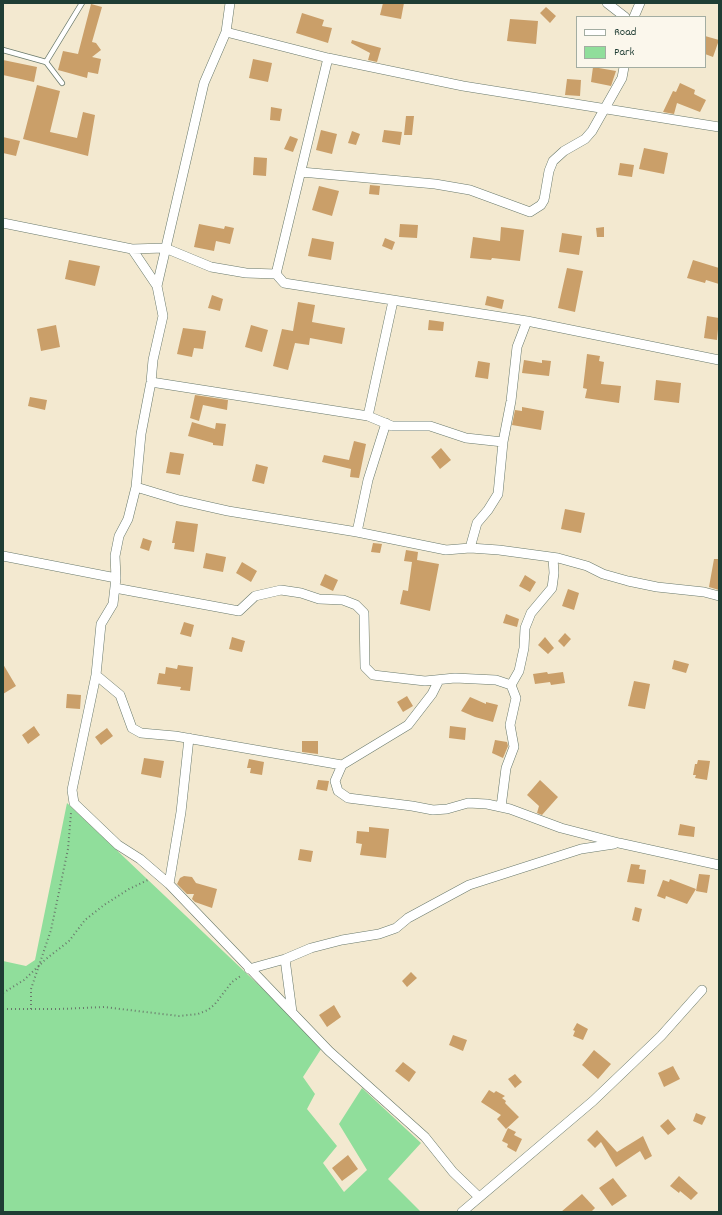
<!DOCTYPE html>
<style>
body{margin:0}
#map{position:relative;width:722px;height:1215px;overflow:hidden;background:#f3e9d0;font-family:Dekko,sans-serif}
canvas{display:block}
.frame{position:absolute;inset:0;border:4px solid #1f3d34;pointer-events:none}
.legend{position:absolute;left:576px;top:16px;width:130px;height:52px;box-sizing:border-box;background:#fbf7ec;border:1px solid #a3ada2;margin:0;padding:5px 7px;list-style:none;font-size:12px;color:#1f3d34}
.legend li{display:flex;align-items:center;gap:8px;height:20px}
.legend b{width:20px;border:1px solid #a3ada2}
</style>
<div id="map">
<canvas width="722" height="1215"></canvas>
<div class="frame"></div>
<ul class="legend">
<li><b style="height:5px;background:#fff"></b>Road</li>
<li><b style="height:11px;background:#90de9b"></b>Park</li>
</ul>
</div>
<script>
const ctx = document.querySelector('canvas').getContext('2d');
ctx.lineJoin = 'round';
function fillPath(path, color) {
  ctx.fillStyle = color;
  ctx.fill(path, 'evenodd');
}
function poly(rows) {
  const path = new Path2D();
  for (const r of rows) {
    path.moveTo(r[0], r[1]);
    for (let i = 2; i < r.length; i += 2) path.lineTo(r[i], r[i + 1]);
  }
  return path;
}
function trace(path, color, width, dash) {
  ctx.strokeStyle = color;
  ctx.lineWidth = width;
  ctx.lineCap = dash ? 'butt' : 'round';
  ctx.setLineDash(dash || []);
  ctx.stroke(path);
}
const green = poly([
 [67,803,323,1046,303,1077,315,1094,307,1109,337,1146,323,1163,344,1192,367,1170,339,1124,362,1088,421,1143,388,1179,421,1212,3,1212,3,961,26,966,35,960]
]);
const building = poly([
 [383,3,404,3,401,19,380,15],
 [91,4,102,7,92,42,96,43,101,50,92,57,101,59,98,74,88,72,87,78,58,70,63,51,78,54],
 [546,7,556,16,550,23,540,13],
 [302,13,324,20,322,26,332,28,328,43,296,33],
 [510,19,538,21,536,44,507,41],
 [705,36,719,40,713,57,705,54],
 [352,40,381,48,377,62,368,60,370,53,351,43],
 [253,59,272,63,268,82,249,78],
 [3,60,37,67,34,82,3,75],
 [593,67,616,71,611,86,591,82],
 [567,79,581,80,580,96,565,95],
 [680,83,695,90,694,94,706,100,700,112,677,103,674,114,663,112,673,91,676,92],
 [37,85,60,91,50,132,77,138,83,112,95,115,88,156,23,139],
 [271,107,282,109,280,121,270,120],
 [406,116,414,116,412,135,404,135],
 [321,130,337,134,332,154,316,150],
 [384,130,402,132,400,145,382,142],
 [352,131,360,134,356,145,348,143],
 [290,136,298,139,293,152,284,149],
 [3,137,20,141,16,156,3,153],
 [644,148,668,153,664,174,639,169],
 [254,157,267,158,266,176,253,175],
 [620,163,634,165,632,177,618,175],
 [370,185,380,186,379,195,369,194],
 [319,186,339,191,332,216,312,210],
 [199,224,224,229,225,226,234,228,230,244,216,241,214,251,194,247],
 [400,224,418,225,417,238,399,237],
 [501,227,524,230,520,261,492,258,491,260,470,258,473,237,500,241],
 [604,227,604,237,597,237,596,228],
 [562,233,582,236,579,255,559,252],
 [312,238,334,242,331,260,308,256],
 [385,238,395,242,392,250,382,246],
 [69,260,100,266,95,286,65,279],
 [693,260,719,268,719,284,706,280,705,283,687,278],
 [567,268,583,271,575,312,558,308],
 [212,295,223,299,220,311,208,308],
 [487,296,504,300,502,309,485,305],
 [298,302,315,305,312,322,345,328,342,344,310,338,309,345,295,343,288,370,273,366,282,329,293,331],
 [707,316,719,318,717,340,704,338],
 [429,320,444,322,443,331,428,330],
 [56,325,60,347,41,351,37,329],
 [251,325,268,330,262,352,245,347],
 [183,328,206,331,203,349,194,348,192,357,177,354],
 [587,354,600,356,599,361,604,362,601,384,621,386,619,403,585,398,587,389,583,388],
 [524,360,542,363,542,360,551,361,549,376,522,373],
 [478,361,490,363,488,379,475,377],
 [656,380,681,383,679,403,654,400],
 [195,395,228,400,227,410,203,405,199,421,190,418],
 [30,397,47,400,45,410,28,406],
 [522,407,544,411,541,430,512,425,515,410,522,411],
 [192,422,215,429,216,423,226,424,223,446,213,445,213,443,188,436],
 [354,441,366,444,359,478,350,477,351,469,322,462,324,455,349,460],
 [441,448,451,460,440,469,431,457],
 [170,452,184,454,180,475,166,473],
 [256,464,268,467,264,484,252,481],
 [565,509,585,513,581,533,561,529],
 [176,521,198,524,194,552,174,549,175,543,172,543],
 [143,538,152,541,149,551,140,548],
 [373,543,382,544,380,553,371,552],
 [406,550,418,552,417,560,439,564,430,611,400,604,403,590,408,591,412,562,404,561],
 [206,553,226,557,223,572,203,568],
 [714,559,719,559,719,590,709,587],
 [242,562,257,571,251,582,236,573],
 [325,574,338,580,333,591,320,585],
 [525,575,536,582,530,592,519,586],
 [568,589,579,593,574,610,562,606],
 [506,614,519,619,517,627,503,623],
 [184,622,194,625,191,637,180,634],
 [565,633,571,639,564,647,558,641],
 [232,637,245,641,242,652,229,649],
 [545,637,554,648,548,654,538,645],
 [674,660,689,664,686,673,672,669],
 [3,664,16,686,3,694],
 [178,665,193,667,190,691,180,690,181,687,157,684,159,673,165,674,166,667,177,669],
 [547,672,548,674,563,672,565,683,551,685,550,682,535,684,533,674],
 [634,681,650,684,645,709,628,706],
 [67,694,81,695,80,709,66,708],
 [407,696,413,706,403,712,397,702],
 [470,697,486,704,486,702,498,705,493,722,475,717,461,711],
 [34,726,40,735,28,744,22,735],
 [450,726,466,728,465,740,449,738],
 [107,728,113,736,101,745,95,737],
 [495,740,507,742,508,746,503,758,492,753],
 [302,741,318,741,318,754,302,752],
 [144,758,164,761,161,778,141,774],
 [249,759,264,762,262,775,250,773,251,768,247,768],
 [698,760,710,761,707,780,695,778,696,775,693,775,695,764,697,764],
 [318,780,329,781,327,791,316,789],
 [540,780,558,797,542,815,537,813,539,806,527,795],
 [680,824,695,827,694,837,678,835],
 [369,827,389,829,386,858,360,855,362,844,356,843,357,831,369,832],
 [300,849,313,851,311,862,298,860],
 [631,864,640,865,639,869,646,870,644,884,627,882],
 [699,874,710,875,707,893,696,891],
 [184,876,192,877,196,883,217,889,212,908,195,902,192,899,194,894,187,894,177,884,180,878],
 [670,879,696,889,687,904,666,896,665,899,657,896,663,880,669,882],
 [635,907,642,909,639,922,632,920],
 [411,972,417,978,407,987,402,981],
 [334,1005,341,1017,327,1027,319,1015],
 [577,1023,588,1029,583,1040,573,1036,575,1031,573,1030],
 [453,1035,467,1040,463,1051,449,1045],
 [594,1050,611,1064,598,1079,582,1065],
 [403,1062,416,1072,409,1082,395,1071],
 [673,1066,680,1079,664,1087,658,1073],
 [515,1074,522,1082,515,1088,508,1079],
 [489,1090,494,1093,496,1091,505,1096,502,1098,506,1101,505,1103,519,1117,506,1129,497,1119,501,1115,481,1102],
 [696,1113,706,1117,702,1125,693,1121],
 [668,1119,676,1129,668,1135,660,1126],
 [508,1128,516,1132,514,1135,522,1139,516,1152,507,1147,508,1144,502,1141],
 [597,1130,617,1152,643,1136,652,1156,645,1160,640,1151,616,1167,601,1142,595,1148,587,1140],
 [348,1155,358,1169,342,1181,332,1168],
 [679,1176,698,1193,691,1200,680,1191,679,1193,670,1186],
 [613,1178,627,1196,612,1206,599,1188],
 [582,1194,595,1208,591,1212,561,1212]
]);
const path = poly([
 [3,993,24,980,46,959,69,941,85,920,104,905,129,889,150,879],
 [3,1009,60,1009,104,1007,179,1016,198,1014,208,1010,215,1004,232,982,242,975],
 [31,1009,31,989,51,930,68,849,71,813]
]);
const lane = poly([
 [3,50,46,62,62,83],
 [46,62,82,3]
]);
const street = poly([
 [230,3,226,32,204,83,157,286,163,316,153,360,151,382,141,434,136,487,179,500,228,511,357,532,446,550,470,548,499,550,558,558,587,566,603,574,628,581,657,587,704,592,719,596],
 [607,3,625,17],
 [634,17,640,3],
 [226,32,328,58,463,86,719,127],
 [301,172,435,184,470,190,530,212,541,205,544,200,549,171,553,161,564,151,585,139,592,131,622,78,624,67],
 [3,223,132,249,165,248,211,267,246,273,276,274,284,283,527,321,719,360],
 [132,249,157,286],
 [276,274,328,58],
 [151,382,368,416,392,426,430,426,466,438,503,442],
 [368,416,393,301],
 [357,532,368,480,386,423],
 [470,548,477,523,488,510,498,494,503,442,511,401,517,347,527,321],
 [3,556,116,578,113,604,101,624,96,675,72,790,74,803,118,845,140,859,169,884,329,1051,425,1137,453,1172,479,1197],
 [116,578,115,556,119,536,128,519,136,487],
 [115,588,239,611,255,596,281,590,301,593,319,599,343,600,356,605,364,613,365,667,373,675,425,681,455,678,496,680,511,685,516,698,510,725,514,747,506,768,501,807],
 [96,675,120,695,132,728,141,733,175,736,342,765,335,781,338,791,348,798,412,806,433,810,447,809,468,803,487,804,510,809,561,828,619,843,719,865],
 [511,685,519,671,524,648,525,628,531,613,552,588,554,573,553,558],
 [342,765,408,725,432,694,439,680],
 [169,884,181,812,189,738],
 [285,959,292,1012],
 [249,969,285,959,311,948,342,940,379,934,396,928,408,918,469,885,581,849,614,844],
 [462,1212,593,1101,661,1036,702,990]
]);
fillPath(green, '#90de9b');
fillPath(building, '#ca9f69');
trace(lane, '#69796b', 6);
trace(street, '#69796b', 10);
trace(path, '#69796b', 2, [1, 3]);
trace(lane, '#fff', 4.5);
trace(street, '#fff', 9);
</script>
